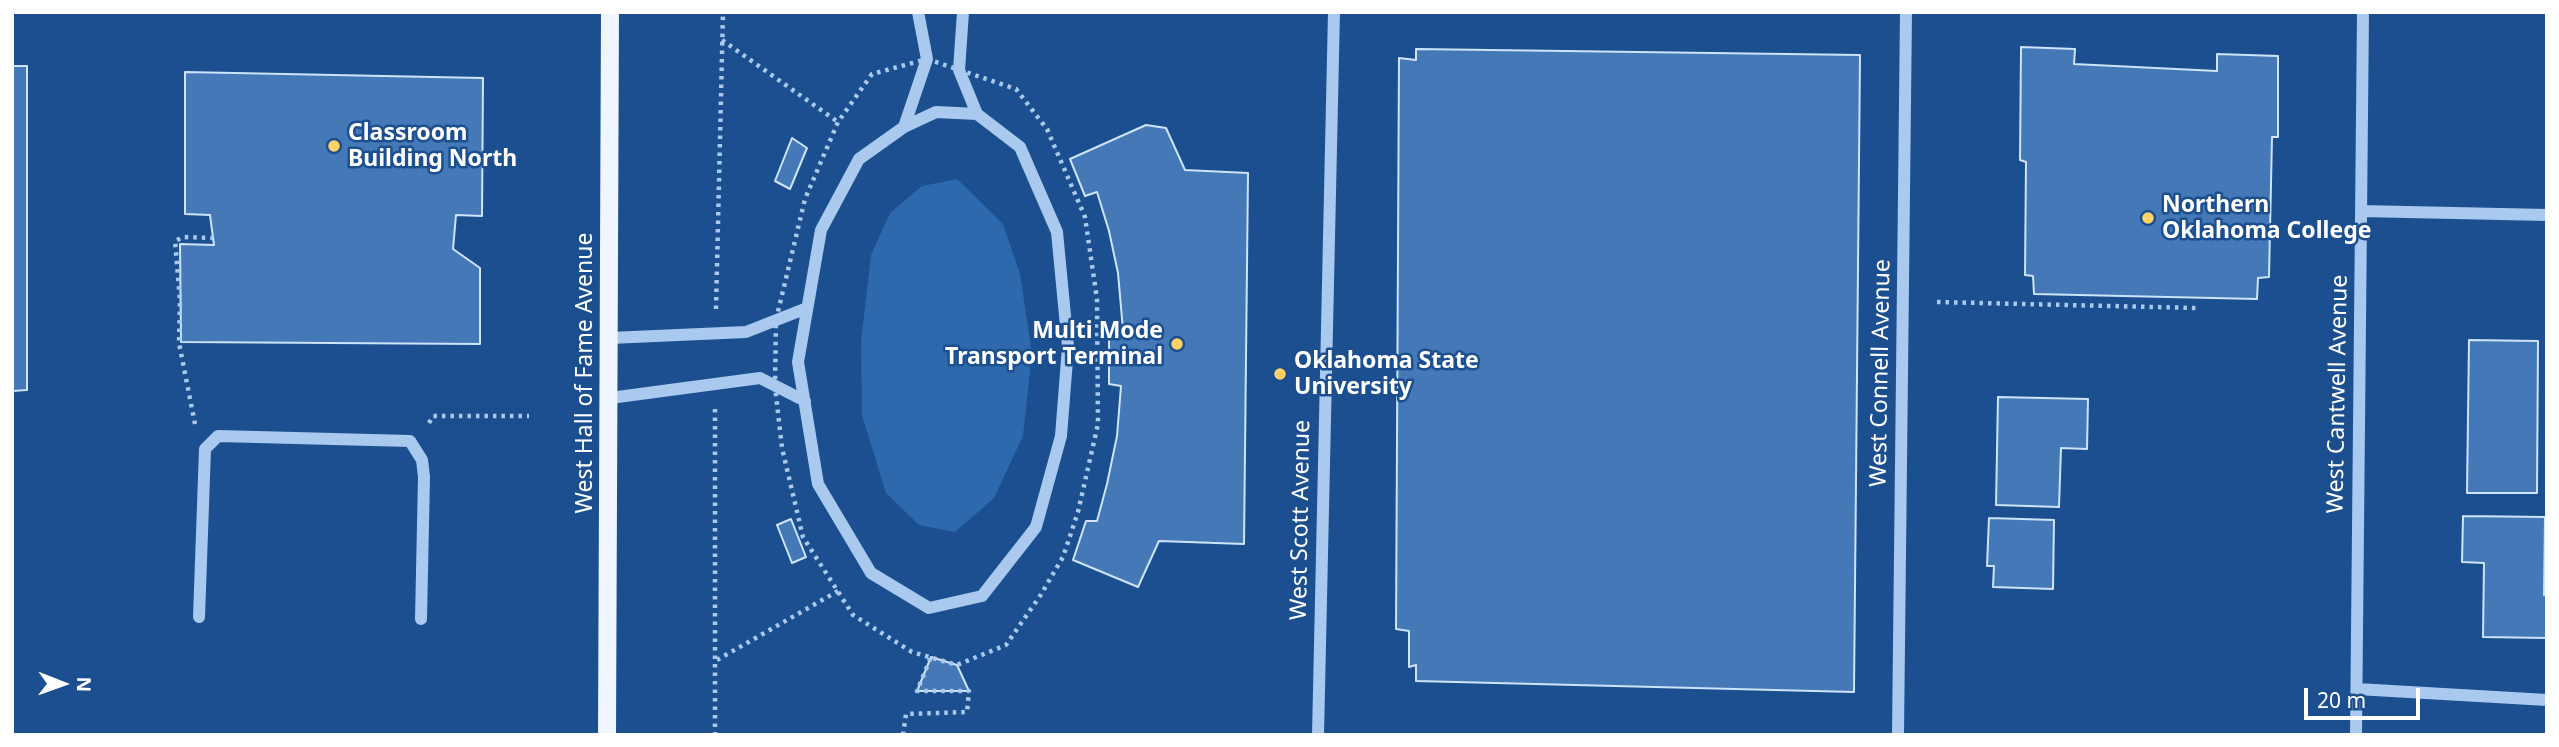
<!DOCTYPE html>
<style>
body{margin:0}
#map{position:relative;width:2559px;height:747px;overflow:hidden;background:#1b4f8f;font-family:"Noto Sans",sans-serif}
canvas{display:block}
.frame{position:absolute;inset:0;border:14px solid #fff;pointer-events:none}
.north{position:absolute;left:28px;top:649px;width:70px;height:70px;-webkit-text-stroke:5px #1b4f8f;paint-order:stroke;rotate:91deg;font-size:19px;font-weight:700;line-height:28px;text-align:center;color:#fff}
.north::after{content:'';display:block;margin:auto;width:24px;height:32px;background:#fff;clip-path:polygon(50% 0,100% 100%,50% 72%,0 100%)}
.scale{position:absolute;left:2304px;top:688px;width:116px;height:32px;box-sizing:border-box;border:4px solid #fff;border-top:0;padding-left:9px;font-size:21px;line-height:24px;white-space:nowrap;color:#fff;-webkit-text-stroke:5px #1b4f8f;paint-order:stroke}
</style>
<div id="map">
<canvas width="2559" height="747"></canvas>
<div class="frame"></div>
<div class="north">N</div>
<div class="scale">20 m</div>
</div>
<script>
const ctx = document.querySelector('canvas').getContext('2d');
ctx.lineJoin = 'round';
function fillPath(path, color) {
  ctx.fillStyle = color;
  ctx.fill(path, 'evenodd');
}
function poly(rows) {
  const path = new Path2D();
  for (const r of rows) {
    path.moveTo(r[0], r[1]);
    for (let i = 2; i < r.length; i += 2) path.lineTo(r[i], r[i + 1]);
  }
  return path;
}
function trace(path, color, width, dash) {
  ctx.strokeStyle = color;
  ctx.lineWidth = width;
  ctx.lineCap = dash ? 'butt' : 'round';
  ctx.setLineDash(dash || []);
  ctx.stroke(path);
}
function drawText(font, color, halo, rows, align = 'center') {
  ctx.font = font + ' "Noto Sans",sans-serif';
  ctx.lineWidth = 5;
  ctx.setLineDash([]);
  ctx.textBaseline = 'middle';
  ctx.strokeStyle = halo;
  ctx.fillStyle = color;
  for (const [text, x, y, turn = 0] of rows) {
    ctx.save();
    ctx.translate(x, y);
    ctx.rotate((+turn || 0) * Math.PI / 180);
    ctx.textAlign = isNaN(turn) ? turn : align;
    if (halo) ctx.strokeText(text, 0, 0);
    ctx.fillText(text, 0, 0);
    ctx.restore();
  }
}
const green = poly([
 [957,179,1003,224,1020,274,1032,353,1023,436,994,498,955,532,919,525,886,493,862,415,861,342,871,255,890,213,922,186]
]);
const building = poly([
 [2021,47,2075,49,2074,64,2217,71,2217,54,2278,56,2278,137,2272,137,2269,277,2258,278,2257,299,2034,294,2033,276,2025,275,2026,162,2020,160,2021,47],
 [1416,49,1860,55,1854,692,1416,681,1416,665,1409,667,1409,631,1396,629,1399,58,1416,60,1416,49],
 [12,66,27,66,27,390,12,391,12,66],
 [185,72,483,78,482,216,456,215,453,249,480,268,480,344,181,342,180,244,214,245,210,215,185,214,185,72],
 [1146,125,1166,128,1185,170,1248,173,1244,544,1159,541,1138,587,1073,560,1086,521,1097,521,1107,484,1117,436,1121,386,1109,384,1109,329,1123,330,1118,273,1109,231,1097,192,1085,196,1070,159,1146,125],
 [792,138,807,148,790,189,775,181,792,138],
 [2469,340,2538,341,2537,493,2467,493,2469,340],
 [1998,397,2088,399,2087,449,2061,448,2059,507,1996,505,1998,397],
 [2463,516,2545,517,2544,595,2547,595,2547,638,2483,637,2484,563,2462,562,2463,516],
 [1989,518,2054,520,2053,589,1993,587,1994,566,1987,566,1989,518],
 [791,519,806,557,792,563,777,525,791,519],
 [931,657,957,665,969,691,917,691,931,657]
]);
const path = poly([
 [722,40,838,122],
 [927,59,1016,89,1047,129,1085,217,1097,299,1098,424,1078,512,1063,557,1040,596,1006,645,957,665,912,652,853,615,803,537,782,448,775,386,776,320,805,199,838,122,872,74,927,59],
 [1937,302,2197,308],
 [716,309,723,12],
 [715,409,715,735],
 [429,423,433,416,529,416],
 [195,424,179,343,180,301,175,241,183,237,213,238],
 [717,660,838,591],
 [903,735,906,714,967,712,969,691,917,691,931,657]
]);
const minor = poly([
 [963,12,959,70,977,114,1020,147,1057,232,1068,347,1061,436,1036,527,982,596,929,608,871,573,818,484,798,362,821,230,859,159,904,127,936,112,977,114],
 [904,127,927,59,918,12],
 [2361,211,2547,215],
 [610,338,746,332,807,308],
 [610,398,760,378,805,401],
 [199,617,205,449,218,436,410,441,422,460,424,477,421,619],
 [2357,689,2547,700],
 [1318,735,1334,12],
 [1898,735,1906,12],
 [2356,735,2363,12]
]);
const major = poly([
 [607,735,610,12]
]);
const markers = [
 [334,146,7,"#ffd166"],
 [2148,218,7,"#ffd166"],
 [1177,344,7,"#ffd166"],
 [1280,374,7,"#ffd166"]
];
const poiNames = [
 ["Classroom",348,133],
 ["Building North",348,159],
 ["Northern",2162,205],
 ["Oklahoma College",2162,231],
 ["Multi Mode",1163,331,"right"],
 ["Transport Terminal",1163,357,"right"],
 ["Oklahoma State",1294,361],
 ["University",1294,387]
];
const streetNames = [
 ["West Hall of Fame Avenue",585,373,-90],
 ["West Connell Avenue",1881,373,-89],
 ["West Cantwell Avenue",2338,394,-89],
 ["West Scott Avenue",1301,520,-89]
];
fillPath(green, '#2e69ad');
fillPath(building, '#4478b7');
trace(building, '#cfe3fa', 2);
trace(path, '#a9c9ee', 4.5, [3.5, 5]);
trace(minor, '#a9c9ee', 12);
trace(major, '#f0f6ff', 18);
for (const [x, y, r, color] of markers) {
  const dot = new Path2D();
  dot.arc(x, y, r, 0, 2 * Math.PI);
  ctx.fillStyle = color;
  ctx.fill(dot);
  trace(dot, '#1b4f8f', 2.5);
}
drawText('bold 23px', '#fff', '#1b4f8f', poiNames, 'left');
drawText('23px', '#fff', '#1b4f8f', streetNames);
</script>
